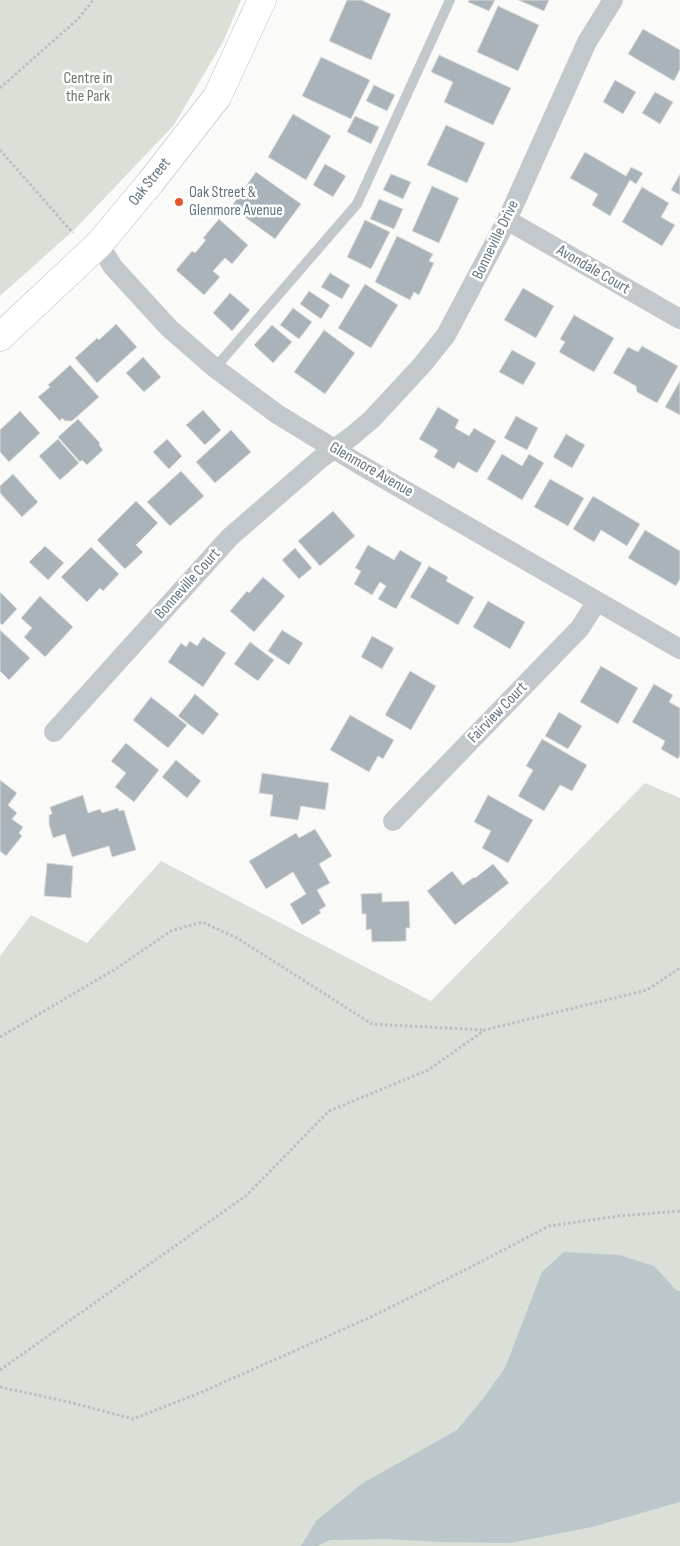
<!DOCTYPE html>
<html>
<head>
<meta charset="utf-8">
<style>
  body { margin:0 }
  canvas { display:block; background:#fafaf8 }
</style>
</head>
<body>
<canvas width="680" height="1546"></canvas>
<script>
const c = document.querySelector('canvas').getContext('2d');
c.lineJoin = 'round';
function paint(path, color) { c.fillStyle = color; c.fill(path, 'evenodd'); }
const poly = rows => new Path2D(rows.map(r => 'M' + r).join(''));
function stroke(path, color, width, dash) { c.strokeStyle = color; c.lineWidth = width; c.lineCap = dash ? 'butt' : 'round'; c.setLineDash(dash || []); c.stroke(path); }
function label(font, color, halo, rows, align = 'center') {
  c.font = font + ' "Sofia Sans Condensed",sans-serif'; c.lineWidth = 5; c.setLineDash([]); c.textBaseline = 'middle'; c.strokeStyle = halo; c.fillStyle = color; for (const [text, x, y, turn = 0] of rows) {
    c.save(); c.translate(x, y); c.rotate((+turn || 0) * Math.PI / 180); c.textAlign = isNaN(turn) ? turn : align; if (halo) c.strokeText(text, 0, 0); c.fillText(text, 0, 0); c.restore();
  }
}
paint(poly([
  [0,0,241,0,224,40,174,125,76,228,0,296],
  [645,783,680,798,680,1546,0,1546,0,956,31,915,87,943,161,861,431,1001]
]), '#dadfd7');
paint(poly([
  [564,1252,619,1255,654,1266,677,1291,680,1291,680,1502,592,1527,510,1543,441,1542,386,1539,330,1540,317,1546,301,1546,316,1521,363,1483,457,1430,482,1400,505,1368,542,1272]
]), '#bbc7cb');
const building = poly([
  [347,0,361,0,391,14,371,60,329,41,347,0],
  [469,0,495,0,489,11,468,2,469,0],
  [518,0,549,0,544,11,518,0],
  [498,6,539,25,518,71,477,52,498,6],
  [643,29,680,50,680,69,674,81,628,54,643,29],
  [439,55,511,88,493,125,444,102,453,82,431,72,439,55],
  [321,57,370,80,351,119,302,96,321,57],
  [615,80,636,92,623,114,603,102,615,80],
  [374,85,395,95,387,111,366,101,374,85],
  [655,92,673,102,660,124,642,113,655,92],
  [293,114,331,136,306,180,268,157,293,114],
  [355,116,379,127,371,144,347,132,355,116],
  [446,125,485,143,467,183,427,165,446,125],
  [585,152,626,176,631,167,643,173,636,184,630,180,610,216,592,205,598,194,570,178,585,152],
  [325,164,346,176,333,197,313,185,325,164],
  [256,172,301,204,275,239,231,207,256,172],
  [391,174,411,182,403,199,383,190,391,174],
  [680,174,680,195,671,190,680,174],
  [432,186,459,198,439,243,412,231,432,186],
  [642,187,669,203,661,217,675,225,662,246,622,222,642,187],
  [379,199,403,209,394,229,370,219,379,199],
  [219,219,248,245,232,264,225,258,213,271,220,277,204,295,176,270,192,251,195,253,206,240,203,238,219,219],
  [365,220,390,232,371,269,347,257,365,220],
  [397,236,433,254,429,261,434,263,419,295,414,292,410,300,375,282,397,236],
  [330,273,350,285,342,299,321,287,330,273],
  [365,284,398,305,371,348,338,328,365,284],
  [523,288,554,306,536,338,504,320,523,288],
  [309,291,330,305,321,319,300,304,309,291],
  [230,293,250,310,232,331,213,313,230,293],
  [293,308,312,322,299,339,280,325,293,308],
  [574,315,614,338,594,372,559,352,565,342,560,339,574,315],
  [116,324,137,347,97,383,75,358,97,338,99,340,116,324],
  [272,325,292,342,273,363,254,345,272,325],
  [324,330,355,353,325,394,294,372,324,330],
  [642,346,678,366,657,403,637,392,636,386,613,373,628,347,638,352,642,346],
  [512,350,536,363,523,385,499,372,512,350],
  [143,357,161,377,144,392,126,373,143,357],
  [70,365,99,397,72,421,65,421,62,418,60,421,38,397,50,387,48,385,70,365],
  [680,381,680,415,665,407,680,381],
  [438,407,459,420,455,428,469,436,474,428,496,441,477,473,458,462,454,469,434,457,438,450,419,439,438,407],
  [203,410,221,430,205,445,186,425,203,410],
  [20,411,40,433,9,462,0,452,0,430,20,411],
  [516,416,538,428,527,450,504,438,516,416],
  [78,419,100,443,99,445,103,450,87,465,82,460,80,462,58,437,78,419],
  [231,430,251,452,215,483,196,462,231,430],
  [566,434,585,445,572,468,553,457,566,434],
  [58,439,79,463,60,480,39,456,58,439],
  [167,439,182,456,169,469,153,452,167,439],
  [502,454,522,466,529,454,544,463,522,500,487,479,502,454],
  [181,471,204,496,170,526,147,502,181,471],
  [13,474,38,502,22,517,0,493,0,486,13,474],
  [550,479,584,498,568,526,534,507,550,479],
  [593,496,640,524,627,546,601,530,594,542,573,529,593,496],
  [136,501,158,523,136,545,143,552,125,569,97,540,136,501],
  [333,511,355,536,320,566,298,541,333,511],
  [645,530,680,551,680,579,676,586,628,558,645,530],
  [368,545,394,560,400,550,422,563,396,609,378,599,386,586,380,582,372,595,354,584,361,571,355,568,368,545],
  [45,546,64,563,48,580,29,562,45,546],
  [91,547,119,574,103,591,100,588,87,602,61,577,91,547],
  [295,548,312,568,299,579,282,560,295,548],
  [429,566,448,577,446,581,474,597,458,625,410,597,429,566],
  [263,577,285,596,254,632,230,611,247,591,249,593,263,577],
  [0,592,17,609,2,625,0,623,0,592],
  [40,596,73,627,45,657,24,637,32,628,21,618,40,596],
  [488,601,525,622,510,649,473,627,488,601],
  [0,630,30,658,9,680,0,671,0,630],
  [282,630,303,643,289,665,268,651,282,630],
  [372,636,394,648,382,669,361,657,372,636],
  [203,637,226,653,203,687,168,662,181,643,186,647,190,641,197,646,203,637],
  [250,642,274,660,258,681,234,664,250,642],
  [601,666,638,688,618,724,580,702,601,666],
  [410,671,436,686,411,730,385,715,410,671],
  [654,684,673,695,669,702,680,708,680,755,678,759,661,749,665,741,632,722,654,684],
  [195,694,219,714,203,735,178,716,195,694],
  [151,697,187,725,168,748,133,720,151,697],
  [559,712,582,726,568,749,545,736,559,712],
  [350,715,394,740,383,759,378,756,369,772,330,750,350,715],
  [542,739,587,765,572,791,560,785,544,811,518,796,533,770,526,766,542,739],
  [126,743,159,770,134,802,115,787,126,773,111,761,126,743],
  [176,760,201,781,187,798,162,777,176,760],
  [262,773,329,783,325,810,301,806,298,820,270,816,273,795,259,793,262,773],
  [0,780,17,793,8,805,17,813,12,819,23,827,19,833,22,836,6,856,0,851,0,780],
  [83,795,88,813,100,809,102,813,118,808,119,811,124,810,136,850,112,857,109,846,72,857,65,834,53,838,49,824,49,815,52,814,50,807,83,795],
  [488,795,533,820,508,863,482,848,491,831,474,822,488,795],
  [315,829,332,856,319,864,330,883,317,890,326,906,319,910,321,913,302,925,290,904,306,894,293,872,266,889,249,861,296,833,299,838,315,829],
  [47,863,73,866,71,898,44,896,47,863],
  [493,864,509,883,455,925,427,891,452,871,463,885,474,877,475,878,493,864],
  [382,893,382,902,409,901,410,928,406,928,406,941,372,942,371,929,366,930,366,914,362,914,361,894,382,893]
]);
paint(building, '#aab3b9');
stroke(building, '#dcdcda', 1);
const secondary = poly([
  [0,337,99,244,150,183,217,97,262,0]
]);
stroke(secondary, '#b3babf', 29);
stroke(poly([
  [0,88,78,19,93,0],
  [0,150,73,233],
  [0,1037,117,968,171,931,202,922,237,938,372,1024,484,1030],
  [0,1370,247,1195,329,1111,428,1070,485,1030,647,990,680,968],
  [0,1387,73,1403,133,1419,202,1392,373,1316,473,1266,549,1226,619,1216,680,1211]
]), '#bbbfc2', 3, [2.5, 2.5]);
stroke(poly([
  [215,368,357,204,450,0]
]), '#c3c8cc', 10);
stroke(poly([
  [507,220,680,319],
  [99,244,113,267,170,329,215,368,277,414,359,464,680,649],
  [54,732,230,537,320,459,352,436,372,419,422,365,446,335,507,220,587,42,613,0],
  [393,821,580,628,597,601]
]), '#c3c8cc', 20);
stroke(secondary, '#fff', 28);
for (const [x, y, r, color] of [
  [179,202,5,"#e4572e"]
]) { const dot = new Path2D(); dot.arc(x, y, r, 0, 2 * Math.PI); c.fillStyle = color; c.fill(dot); stroke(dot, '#fff', 2); }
label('16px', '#687a64', '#fff', [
  ["Centre in",88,79],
  ["the Park",88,97]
]);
label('16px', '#657683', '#fff', [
  ["Oak Street",150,182,-51],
  ["Bonneville Drive",496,240,-64],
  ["Avondale Court",593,270,30],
  ["Glenmore Avenue",371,470,30],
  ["Bonneville Court",188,584,-48],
  ["Fairview Court",498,713,-46]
]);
label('16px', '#657683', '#fff', [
  ["Oak Street &",189,193],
  ["Glenmore Avenue",189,211]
], 'left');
</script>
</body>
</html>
